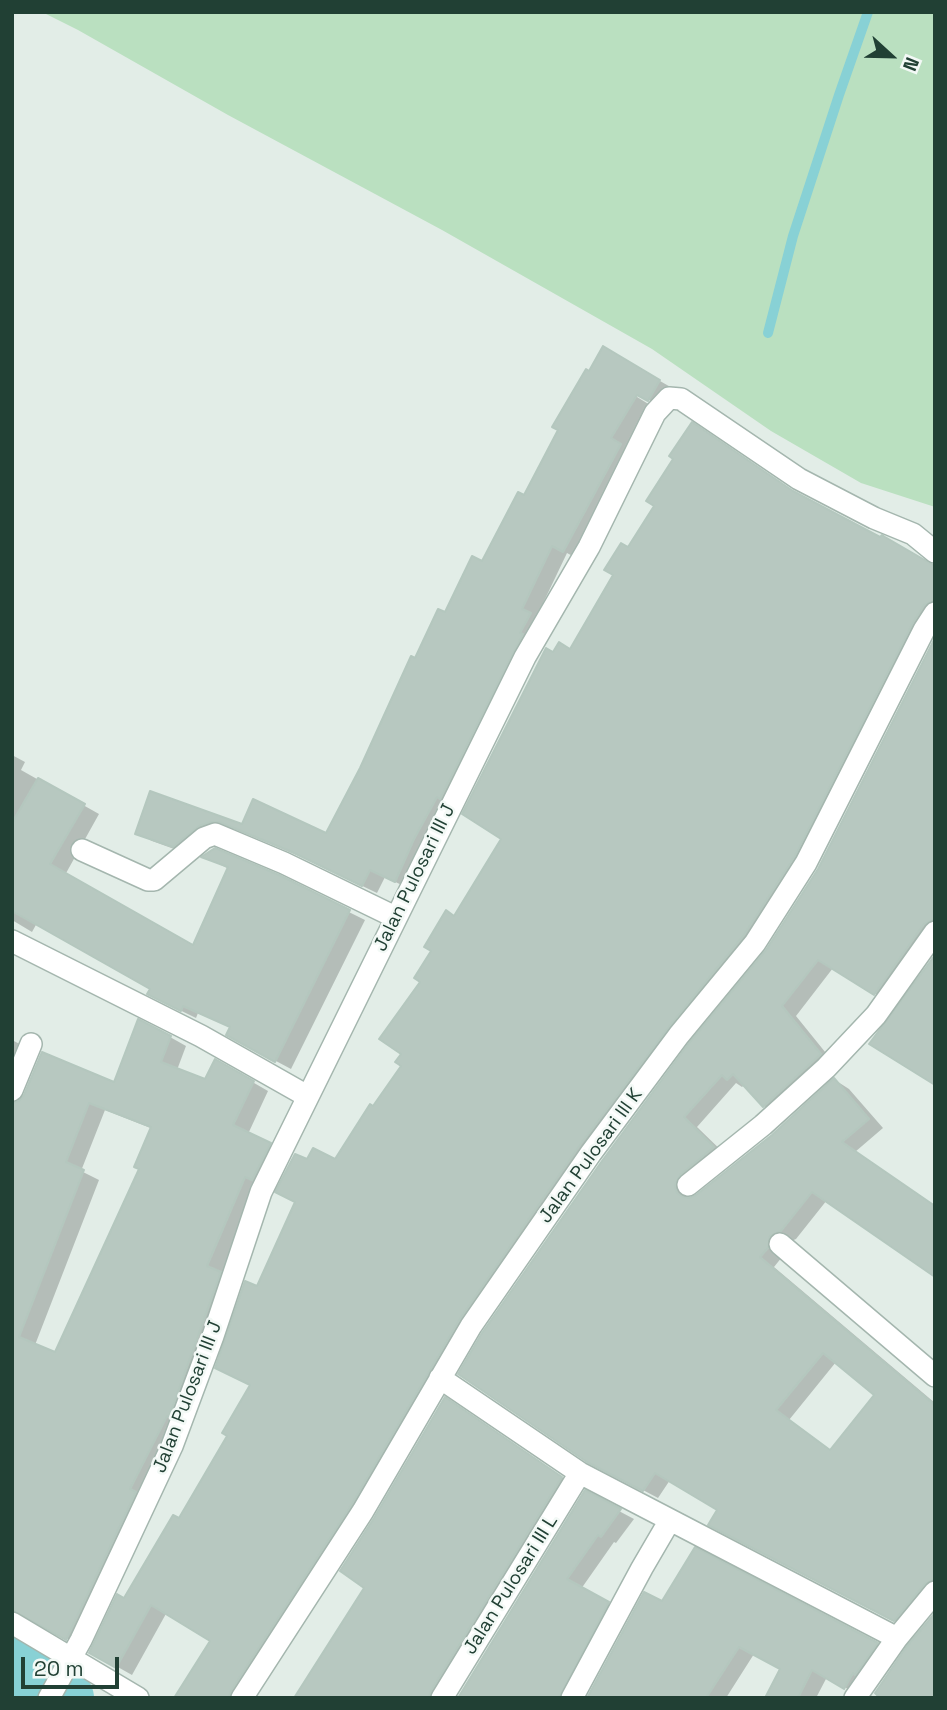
<!DOCTYPE html>
<html>
<head>
<meta charset="utf-8">
<style>
  body { margin:0 }
  #map { position:relative; width:947px; height:1710px; overflow:hidden; background:#e2ede7; font-family:"Space Grotesk",sans-serif }
  canvas { display:block }
  .frame { position:absolute; inset:0; border:14px solid #214034; pointer-events:none }
  .north { position:absolute; left:856px; top:21px; width:70px; height:70px; -webkit-text-stroke:5px #f3f9f6; paint-order:stroke; rotate:112deg; font-size:19px; font-weight:700; line-height:28px; text-align:center; color:#214034 }
  .north::after { content:''; display:block; margin:auto; width:24px; height:32px; background:#214034; clip-path:polygon(50% 0,100% 100%,50% 72%,0 100%) }
  .scale { position:absolute; left:21px; top:1657px; width:98px; height:32px; box-sizing:border-box; border:4px solid #214034; border-top:0; padding-left:9px; font-size:21px; line-height:24px; white-space:nowrap; color:#214034; -webkit-text-stroke:5px #f3f9f6; paint-order:stroke }
</style>
</head>
<body>
<div id="map">
<canvas width="947" height="1710"></canvas>
<div class="frame"></div>
<div class="north">N</div>
<div class="scale">20 m</div>
</div>
<script>
const c = document.querySelector('canvas').getContext('2d');
c.lineJoin = 'round';
function paint(path, color) { c.fillStyle = color; c.fill(path, 'evenodd'); }
const poly = rows => new Path2D(rows.map(r => 'M' + r).join(''));
function stroke(path, color, width, dash) { c.strokeStyle = color; c.lineWidth = width; c.lineCap = dash ? 'butt' : 'round'; c.setLineDash(dash || []); c.stroke(path); }
function label(font, color, halo, rows, align = 'center') {
  c.font = font + ' "Space Grotesk",sans-serif'; c.lineWidth = 5; c.setLineDash([]); c.textBaseline = 'middle'; c.strokeStyle = halo; c.fillStyle = color; for (const [text, x, y, turn = 0] of rows) {
    c.save(); c.translate(x, y); c.rotate((+turn || 0) * Math.PI / 180); c.textAlign = isNaN(turn) ? turn : align; if (halo) c.strokeText(text, 0, 0); c.fillText(text, 0, 0); c.restore();
  }
}
paint(poly([
  [42,12,935,12,935,507,861,483,771,431,652,349,442,230,228,115,78,30]
]), '#bae0c0');
paint(poly([
  [604,349,674,389,663,408,630,389,629,392,650,405,625,448,635,454,578,559,567,553,536,618,545,623,410,889,385,877,377,893,306,859,235,829,226,829,188,854,152,841,137,833,151,794,242,826,327,835,416,660,524,497],
  [629,549,922,603,935,610,809,865,475,1327,247,1698,176,1698,213,1641,167,1612,132,1675,91,1652,180,1520,230,1435,252,1386,258,1289,297,1203,308,1162,335,1162,403,1065,403,1054,423,982,455,918,504,838,554,654,570,651],
  [935,642,935,938,890,1002,833,968,796,1016,834,1063,779,1114,764,1106,745,1084,742,1087,736,1083,697,1127,727,1156,694,1183,689,1195,691,1199,773,1136,835,1080,849,1089,883,1128,855,1152,827,1200,796,1239,784,1244,782,1257,774,1267,935,1403,935,1599,909,1628,725,1533,720,1509,670,1480,658,1498,603,1469,460,1374,767,952,819,871],
  [836,1362,876,1395,832,1451,789,1420],
  [12,755,25,762,21,770,99,814,65,875,194,948,229,869,205,857,278,877,365,920,291,1069,244,1044,232,1028,198,1013,196,1018,165,1003,152,988,37,923,32,932,12,920],
  [170,1037,186,1046,177,1070,206,1081,216,1061,268,1091,248,1134,285,1153,235,1282,82,1647,35,1620,26,1619,12,1611,12,1040,33,1051,15,1095,14,1104,115,1084],
  [105,1110,153,1129,141,1169,56,1354,35,1345,99,1180,81,1171],
  [460,1408,576,1487,446,1698,296,1698,366,1587],
  [585,1493,634,1519,616,1543,614,1542,581,1589,622,1612,576,1698,460,1698],
  [663,1604,877,1644,891,1652,860,1696,827,1677,816,1698,767,1698,782,1669,754,1654,726,1698,589,1698]
]), '#0003');
stroke(poly([
  [768,333,793,236,839,95,868,12]
]), '#88d1d5', 10);
stroke(poly([
  [12,1665,64,1698]
]), '#88d1d5', 60);
const building = poly([
  [603,346,660,380,648,401,637,395,611,438,621,444,563,552,552,546,522,609,531,613,520,633,523,634,440,799,437,797,414,839,395,882,370,870,362,886,290,851,219,822,211,822,199,826,173,847,135,834,150,791,242,824,253,799,326,833,360,768,411,656,415,658,438,609,445,612,472,556,482,561,518,492,524,495,558,430,552,427,586,369,589,371,603,346],
  [692,422,793,491,880,537,882,535,885,537,935,566,935,600,924,605,913,623,795,856,744,935,669,1027,580,1145,460,1319,352,1504,231,1691,229,1698,174,1698,210,1641,151,1605,116,1668,89,1653,117,1594,124,1598,173,1515,179,1518,227,1436,222,1433,250,1385,215,1368,245,1281,257,1286,295,1202,275,1192,295,1154,307,1159,313,1148,335,1159,370,1104,373,1106,401,1066,395,1062,401,1054,379,1039,420,982,414,978,431,951,424,947,446,910,454,916,501,839,462,814,546,648,553,652,559,642,570,649,613,575,604,570,621,543,628,547,654,506,646,501,673,459,669,456,692,422],
  [935,638,935,919,924,924,874,995,818,960,782,1006,821,1054,763,1107,733,1074,727,1080,722,1075,684,1117,714,1147,680,1175,675,1186,677,1193,683,1197,689,1198,696,1195,772,1135,834,1078,869,1119,842,1142,935,1206,935,1277,812,1192,781,1231,770,1236,768,1248,760,1257,935,1405,935,1579,925,1584,894,1621,708,1525,717,1510,655,1473,643,1491,587,1462,458,1374,482,1333,602,1161,689,1043,766,950,818,869,935,638],
  [823,1353,874,1395,830,1450,776,1410,823,1353],
  [38,778,85,804,50,864,193,945,228,867,201,857,215,848,279,875,350,910,275,1062,226,1035,230,1027,183,1006,181,1011,147,994,150,989,12,911,12,823,38,778],
  [935,955,935,1085,869,1044,935,955],
  [138,1019,171,1036,161,1062,205,1079,215,1059,254,1081,233,1125,271,1143,252,1180,245,1177,207,1266,221,1272,169,1417,167,1416,130,1489,136,1492,66,1640,12,1610,12,1103,19,1101,24,1095,42,1052,114,1082,138,1019],
  [89,1103,151,1127,134,1167,139,1169,55,1352,19,1337,84,1170,66,1162,89,1103],
  [445,1397,562,1477,431,1691,429,1698,294,1698,364,1588,340,1571,374,1518,445,1397],
  [585,1490,621,1509,601,1537,598,1535,567,1579,609,1602,559,1698,458,1698,585,1490],
  [695,1547,878,1643,855,1675,853,1673,844,1689,812,1670,798,1698,765,1698,780,1669,739,1647,706,1698,587,1698,644,1592,662,1601,695,1547],
  [935,1613,935,1698,880,1698,875,1693,907,1646,935,1613]
]);
paint(building, '#b7c8c0');
stroke(building, '#b4c7be', 2);
const minor = poly([
  [82,850,148,880,154,880,204,838,215,834,284,863,395,917],
  [12,941,201,1036,307,1096],
  [12,1090,31,1044],
  [688,1185,763,1125,826,1068,876,1015,935,932],
  [780,1244,935,1376],
  [440,1378,580,1473,897,1638],
  [12,1623,138,1698],
  [49,1698,81,1640,172,1446,213,1336,261,1192,525,657,589,547,655,413,669,398,681,399,799,479,874,518,913,534,935,552],
  [242,1698,363,1511,471,1326,591,1153,679,1035,755,943,806,863,924,630,935,613],
  [442,1698,580,1473],
  [572,1698,642,1568,670,1520],
  [855,1698,897,1638,935,1592]
]);
stroke(minor, '#a4b6ae', 24);
stroke(minor, '#fff', 21);
label('19px', '#214034', '#f3f9f6', [
  ["Jalan Pulosari III J",415,878,-64],
  ["Jalan Pulosari III K",591,1156,-54],
  ["Jalan Pulosari III J",188,1397,-69],
  ["Jalan Pulosari III L",511,1585,-58]
]);
</script>
</body>
</html>
